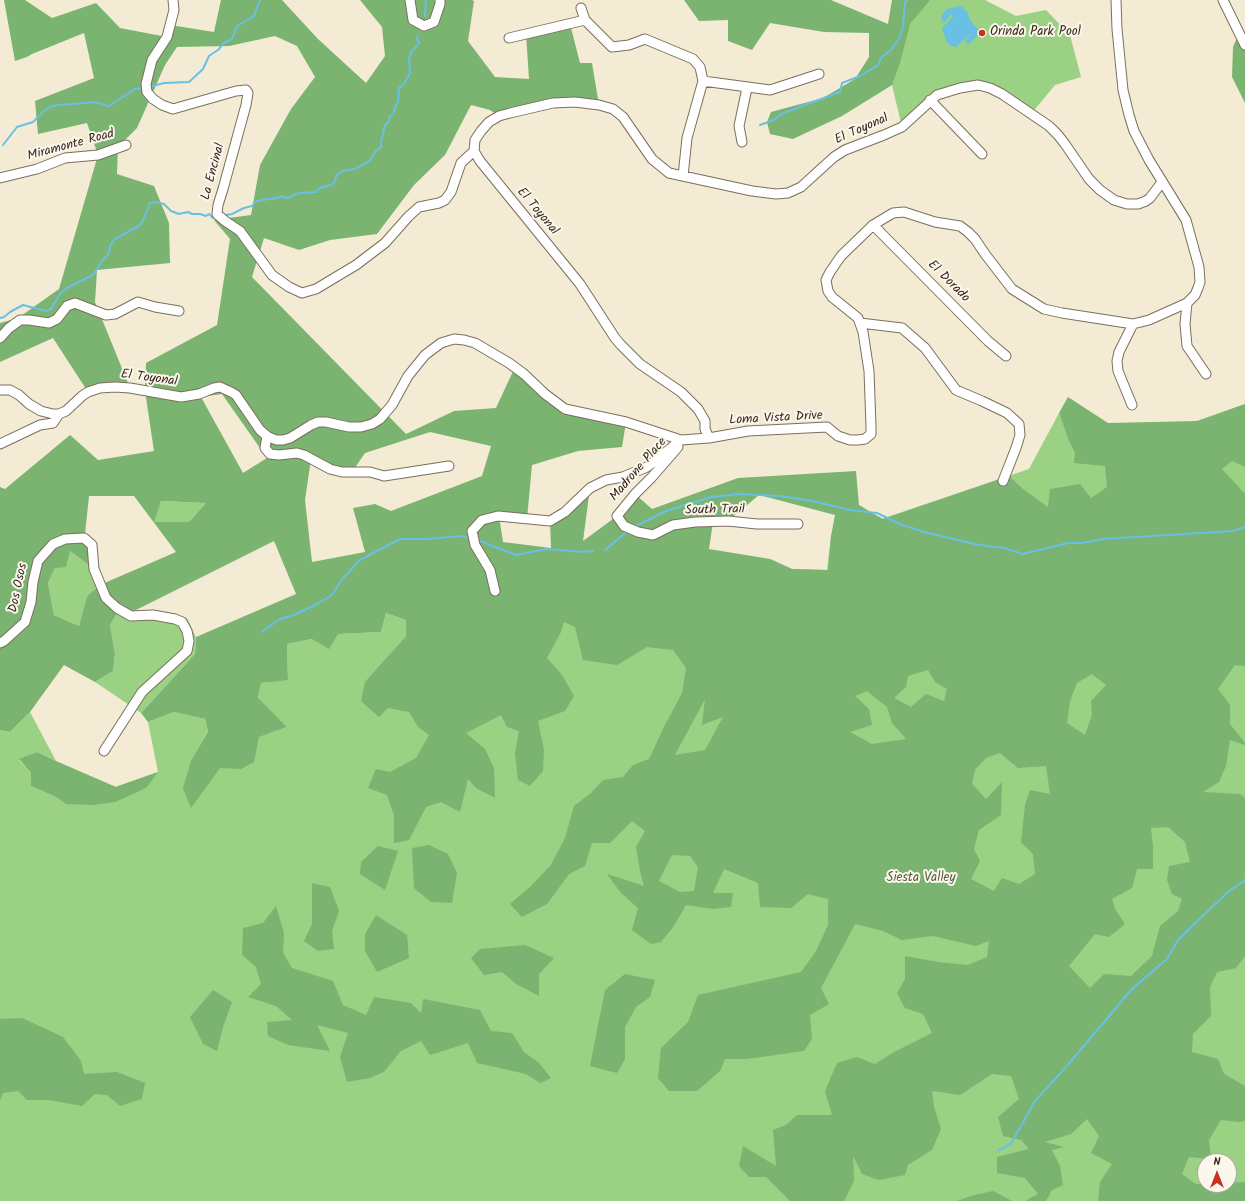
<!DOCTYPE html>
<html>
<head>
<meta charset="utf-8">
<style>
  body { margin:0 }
  #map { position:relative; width:1245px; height:1201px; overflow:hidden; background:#f4ebd4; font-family:Kalam,sans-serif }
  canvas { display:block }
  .north { position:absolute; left:1197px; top:1153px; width:40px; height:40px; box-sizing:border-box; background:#fbf7ec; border:1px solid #aea59a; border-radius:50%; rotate:0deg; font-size:11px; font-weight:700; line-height:16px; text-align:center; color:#3b2a1e }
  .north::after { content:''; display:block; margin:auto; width:14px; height:18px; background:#c8321e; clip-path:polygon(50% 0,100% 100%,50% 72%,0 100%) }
</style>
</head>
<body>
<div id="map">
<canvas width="1245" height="1201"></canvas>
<div class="north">N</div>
</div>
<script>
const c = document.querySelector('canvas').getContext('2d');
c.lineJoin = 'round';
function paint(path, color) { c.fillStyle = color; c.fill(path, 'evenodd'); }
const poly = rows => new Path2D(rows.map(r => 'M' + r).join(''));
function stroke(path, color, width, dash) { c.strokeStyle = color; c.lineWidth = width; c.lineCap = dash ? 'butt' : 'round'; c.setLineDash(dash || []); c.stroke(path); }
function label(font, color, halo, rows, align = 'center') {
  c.font = font + ' Kalam,sans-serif'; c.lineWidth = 4; c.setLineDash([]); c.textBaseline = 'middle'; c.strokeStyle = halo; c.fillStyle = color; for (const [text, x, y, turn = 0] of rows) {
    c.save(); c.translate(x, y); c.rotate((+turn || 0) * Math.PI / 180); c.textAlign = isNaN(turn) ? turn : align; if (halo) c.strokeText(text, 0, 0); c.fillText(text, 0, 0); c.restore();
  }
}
paint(poly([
  [895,0,985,0,1016,16,1046,10,1070,35,1081,77,1055,85,1031,114,990,88,937,95,902,127,892,85],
  [1245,404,1245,1201,0,1201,0,730,10,732,30,712,56,761,37,752,19,760,31,773,31,786,56,797,66,804,158,772,148,722,174,712,205,719,208,730,192,760,287,727,258,699,261,683,288,679,287,644,338,634,381,632,386,613,406,620,406,636,386,659,563,621,770,559,792,569,827,570,831,536,1029,469,1059,413,1067,436,1102,454],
  [1205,1161,1229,1161,1229,1185,1205,1185],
  [161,501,206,503,189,522,153,522],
  [70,551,94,569,100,585,87,596,79,626,54,615,48,583,55,568],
  [121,607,134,611,176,614,187,618,196,637,195,654,141,713,95,682,113,671,115,653,110,625]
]), '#9ad183');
paint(poly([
  [4,0,25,0,52,18,96,3,120,28,167,37,170,25,214,32,221,0,282,0,318,39,366,83,385,56,382,27,360,0,472,0,474,1,468,41,495,77,529,79,526,34,570,24,580,63,592,63,599,105,575,102,499,116,490,110,471,105,445,155,414,185,377,234,330,240,299,250,264,238,252,277,406,434,454,411,496,408,515,367,560,406,626,422,622,447,578,451,532,465,527,519,499,516,503,542,551,548,550,521,590,488,583,541,617,516,635,494,652,509,738,478,856,471,859,505,883,519,1009,476,1023,489,1048,507,1050,489,1080,484,1091,498,1107,487,1105,466,1074,463,1075,453,1067,436,1059,413,1068,397,1108,423,1198,421,1245,404,1245,467,1232,461,1222,469,1245,494,1245,666,1235,665,1218,689,1230,705,1230,724,1245,743,1245,745,1230,740,1226,766,1219,782,1203,792,1240,794,1245,798,1245,956,1236,968,1217,972,1210,987,1211,1016,1193,1034,1192,1052,1218,1059,1224,1074,1245,1086,1245,1121,1238,1122,1221,1120,1209,1140,1211,1159,1189,1157,1182,1174,1196,1184,1229,1185,1229,1183,1245,1182,1245,1201,1098,1201,1100,1182,1112,1164,1091,1153,1099,1136,1087,1119,1071,1134,1045,1142,1064,1147,1052,1150,1060,1166,1063,1185,1052,1190,1046,1201,1025,1201,1038,1194,1025,1178,997,1173,997,1157,1029,1149,1021,1140,1003,1136,998,1117,1019,1099,1011,1076,992,1074,960,1095,932,1091,934,1107,941,1129,932,1150,908,1165,905,1175,879,1180,862,1174,853,1156,854,1181,844,1201,790,1201,766,1177,749,1177,739,1166,743,1146,776,1166,773,1130,786,1125,797,1115,832,1115,825,1091,837,1063,857,1057,875,1064,894,1052,932,1033,923,1014,905,1008,897,993,905,979,905,956,938,962,968,965,987,957,989,941,976,946,933,936,902,940,883,931,855,924,821,988,829,1004,810,1015,812,1039,804,1051,747,1059,725,1059,720,1071,697,1091,669,1091,658,1078,661,1048,688,1022,698,995,801,972,816,951,828,925,828,899,808,894,791,908,760,907,758,883,724,869,713,893,733,893,731,907,713,909,686,905,674,926,661,942,651,944,632,930,638,908,621,893,607,874,644,886,640,871,636,847,645,831,632,821,610,843,592,843,585,866,569,874,547,904,522,917,510,904,530,887,551,865,565,838,574,806,591,793,603,780,623,777,633,765,649,759,664,727,682,693,686,668,673,650,647,647,617,665,583,660,575,627,564,622,561,632,547,658,562,675,574,696,565,711,538,721,544,750,543,771,530,786,518,780,515,753,519,731,507,727,501,715,466,733,485,749,494,768,495,798,476,788,468,779,460,812,441,802,426,807,409,840,394,843,394,815,387,795,368,788,376,769,390,772,416,758,429,735,418,727,409,712,388,708,379,717,361,701,365,682,406,636,406,620,386,613,381,632,338,634,329,649,312,639,287,644,288,680,261,683,258,698,287,727,259,737,254,762,241,769,220,768,191,808,183,788,191,761,208,731,205,719,174,712,148,722,141,713,195,654,196,637,296,594,274,541,134,611,121,607,110,625,115,653,113,671,95,682,64,665,30,712,10,732,0,730,0,487,5,489,70,435,98,460,154,451,145,391,146,363,217,325,230,239,214,220,251,215,260,165,291,109,315,77,297,46,275,36,229,46,177,47,165,65,137,128,118,147,117,174,154,186,169,223,170,263,97,270,95,302,130,388,88,392,53,338,0,362,0,323,18,318,59,289,98,155,87,123,38,134,35,101,94,78,84,33,32,54,27,57,15,61],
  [222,394,267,458,243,473,201,397],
  [430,432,491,446,482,476,391,511,375,504,353,508,365,552,312,562,305,500,311,459,331,471,354,469,365,453],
  [759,495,835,515,831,536,828,570,792,569,770,559,709,549,713,522,728,521],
  [89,496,134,496,176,552,100,585,87,596,79,626,54,615,48,583,55,568,66,567,70,551,94,569,85,534],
  [161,501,205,503,206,503,189,522,154,522],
  [928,670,935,682,947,689,944,701,926,694,911,707,894,698,906,687,908,676],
  [1092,674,1106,685,1091,701,1092,715,1085,735,1067,723,1070,701,1077,683],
  [867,691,887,707,892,723,906,739,872,744,850,732,872,725,869,709,855,696],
  [705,699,702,725,723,717,705,750,675,755],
  [1000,753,1018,768,1046,766,1050,794,1030,790,1025,805,1021,842,1033,854,1035,874,1019,884,1002,878,994,891,971,879,980,861,974,849,979,830,1001,815,1002,782,986,799,972,784,975,770,986,758],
  [1168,827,1185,842,1190,862,1169,866,1167,880,1172,894,1182,899,1178,911,1160,926,1152,956,1131,976,1104,974,1090,988,1069,966,1095,934,1109,937,1125,924,1115,909,1112,899,1132,888,1137,869,1153,869,1153,846,1151,828],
  [672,855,690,856,698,867,694,891,680,892,659,881],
  [684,0,831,0,888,24,892,0,930,0,910,24,900,63,892,85,842,116,793,139,770,134,767,122,771,112,823,98,855,79,869,57,869,33,824,32,770,23,752,50,728,41,728,20,699,21],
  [1242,39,1245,45,1245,103,1232,77,1233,47,1236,40],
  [37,752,56,761,116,787,158,772,146,788,115,802,93,805,66,804,56,797,31,786,31,773,19,759],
  [429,845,448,854,457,873,452,903,431,902,414,888,412,848],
  [378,846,398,851,385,890,360,874,361,862],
  [312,883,330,887,339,911,332,931,334,949,318,951,304,941,312,924],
  [276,906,284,933,283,953,292,968,333,981,343,1005,366,1015,374,997,411,1003,421,1013,423,999,480,1010,491,1031,512,1033,524,1052,539,1063,551,1078,540,1083,526,1074,477,1063,468,1043,430,1055,421,1041,401,1051,384,1072,370,1078,347,1082,340,1057,348,1033,317,1025,330,1051,288,1045,268,1036,267,1022,292,1020,276,1006,248,997,261,984,256,967,242,955,243,928,263,923],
  [376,915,407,935,409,958,377,972,365,951,365,934],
  [525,945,554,958,539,974,539,996,516,984,502,972,484,975,471,958,480,949],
  [625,974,655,980,650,997,636,1007,625,1027,625,1059,617,1073,590,1066,605,990],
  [213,990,232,1002,223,1027,217,1051,203,1044,190,1017],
  [22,1018,63,1037,81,1061,84,1074,117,1072,145,1083,142,1099,120,1106,107,1095,95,1094,82,1106,49,1100,27,1100,18,1091,3,1093,0,1101,0,1019],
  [993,1191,1012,1201,957,1201,974,1195]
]), '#7bb371');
paint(poly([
  [959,6,962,7,967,11,969,18,973,24,978,29,978,35,969,44,967,44,965,40,971,35,970,34,956,47,949,45,946,40,942,28,953,17,951,14,945,22,943,22,941,16,947,9]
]), '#68c1e5');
stroke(poly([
  [425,16,426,0],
  [149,87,164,83,189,82,203,69,209,56,218,50,224,43,232,39,237,26,254,16,260,0],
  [760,125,774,120,781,114,840,92,842,83,860,76,878,65,881,58,891,50,899,39,903,27,905,2,907,0],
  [3,145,17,127,33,122,43,112,51,106,93,102,109,106,135,89,143,88],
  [226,215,232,214,244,208,252,206,256,201,277,198,281,196,287,198,299,193,316,192,320,188,331,185,335,182,336,176,342,171,355,169,370,161,375,152,381,147,381,141,383,135,384,128,386,124,389,122,390,116,394,113,395,106,398,103,399,88,404,84,410,73,409,58,411,52,416,47,419,43,417,39,418,36],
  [0,318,4,317,10,312,23,305,46,311,51,309,60,294,67,288,93,275,102,261,109,254,110,246,115,239,137,227,142,223,150,203,155,202,164,204,171,211,179,214,188,212,192,214,200,214,206,216,209,214,213,218],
  [634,527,666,511,711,497,739,494,780,496,812,501,850,510,877,513,900,524,924,532,979,545,1004,548,1023,554,1068,543,1082,543,1103,539,1233,531,1245,527],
  [480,541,516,555,546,549,583,552,593,551],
  [605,550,629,530],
  [262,632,278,620,294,615,315,605,331,596,344,577,360,560,400,539,427,539,461,536,468,538],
  [999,1150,1011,1144,1035,1101,1066,1067,1132,989,1167,959,1178,940,1191,927,1229,891,1245,880]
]), '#68c1e5', 2);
const minor = poly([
  [173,0,174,10,167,37,152,60,146,84,147,92,153,99,162,105,173,109,236,91,246,90,248,93,246,105,223,189,218,205,217,214,225,221,240,231,272,275,289,287,302,293,316,289,356,265,385,243,408,217,419,207,439,203,445,200,451,192,461,163,474,151],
  [410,0,413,20,424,26,434,22,440,4,440,0],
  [1223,0,1245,45],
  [581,8,585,20,612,47,629,45,645,39,693,59,700,67,703,81,687,138,683,176],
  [509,38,585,20],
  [703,81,770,90,819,74],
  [930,100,982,154],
  [742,142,739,126,747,88],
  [0,178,37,169,65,158,98,155,126,145],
  [873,225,988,341,1006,356],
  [1187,303,1185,324,1187,346,1206,374],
  [860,323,902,328,925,348,956,390,982,401,1007,413,1019,424,1020,435,1016,448,1003,481],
  [0,338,9,328,20,320,29,320,49,323,57,319,67,306,75,303,106,315,115,314,138,302,155,307,179,311],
  [0,390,10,390,19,395,29,404,41,411,53,414,59,414,66,411,82,396,88,392,100,388,115,387,130,388,181,397,199,394,214,388,220,387,231,392,236,395,260,430,267,436,276,440,283,440,290,438,311,425,318,422,326,422,349,427,361,427,372,424,380,419,392,405,408,376,425,355,441,343,454,339,464,340,475,343,509,363,524,374,545,394,565,409,626,422,681,440,709,438,748,431,827,427,838,436,850,440,858,440,865,439,871,434,871,426,869,371,863,332,858,318,832,297,828,291,826,280,830,272,841,256,873,225,893,213,904,212,935,222,960,226,968,232,975,239,985,254,1012,289,1044,309,1062,313,1133,324,1149,320,1187,303,1195,295,1198,288,1200,282,1199,267,1186,220,1149,160,1134,131,1129,115,1123,90,1117,29,1116,0],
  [1132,405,1118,371,1117,361,1119,352,1133,324],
  [267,436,265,448,270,454,279,455,297,453,304,455,330,469,342,472,370,472,384,476,449,466],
  [709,438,705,429,705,421,698,409,681,392,640,364,621,345,615,338,580,284,480,161,474,151,475,140,481,131,489,122,499,116,510,113,553,103,575,102,599,105,613,109,623,117,652,159,669,173,752,191,776,194,788,193,801,187,834,157,845,150,884,135,902,127,937,95,960,88,978,85,990,88,1002,94,1049,126,1058,135,1065,144,1089,179,1100,190,1114,200,1127,204,1138,204,1146,201,1150,198,1162,182],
  [0,444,40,425,53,423,59,414],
  [678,447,652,477,635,494,617,516,624,526,638,532,653,535,673,525,695,522,728,521,757,524,798,524],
  [495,591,490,570,475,545,472,531,482,520,498,516,550,521,565,512,590,488,606,480,623,477,647,467,681,440],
  [0,643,4,641,25,622,31,602,33,582,38,561,53,544,65,539,84,538,92,545,94,569,106,598,117,608,131,616,153,615,175,619,182,622,187,631,189,641,187,651,142,692,104,751]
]);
stroke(minor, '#7c6e5e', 11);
stroke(minor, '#fff', 9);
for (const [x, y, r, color] of [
  [982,33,4,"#c8321e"]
]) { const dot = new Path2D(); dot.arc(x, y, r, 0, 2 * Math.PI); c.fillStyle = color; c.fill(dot); stroke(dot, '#fbf7ec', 1.5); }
label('13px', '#3b2a1e', '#fbf7ec', [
  ["Orinda Park Pool",990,33]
], 'left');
label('13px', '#3b2a1e', '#fbf7ec', [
  ["El Toyonal",862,130,-24],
  ["Miramonte Road",71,146,-15],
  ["La Encinal",214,172,-75],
  ["El Toyonal",537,212,50],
  ["El Dorado",948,282,45],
  ["El Toyonal",149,379,8],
  ["Loma Vista Drive",776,419,-3],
  ["Madrone Place",639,470,-49],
  ["South Trail",715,511,-1],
  ["Dos Osos",19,588,-78]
]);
label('13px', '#585c3c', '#fbf7ec', [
  ["Siesta Valley",921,879]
]);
</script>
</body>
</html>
